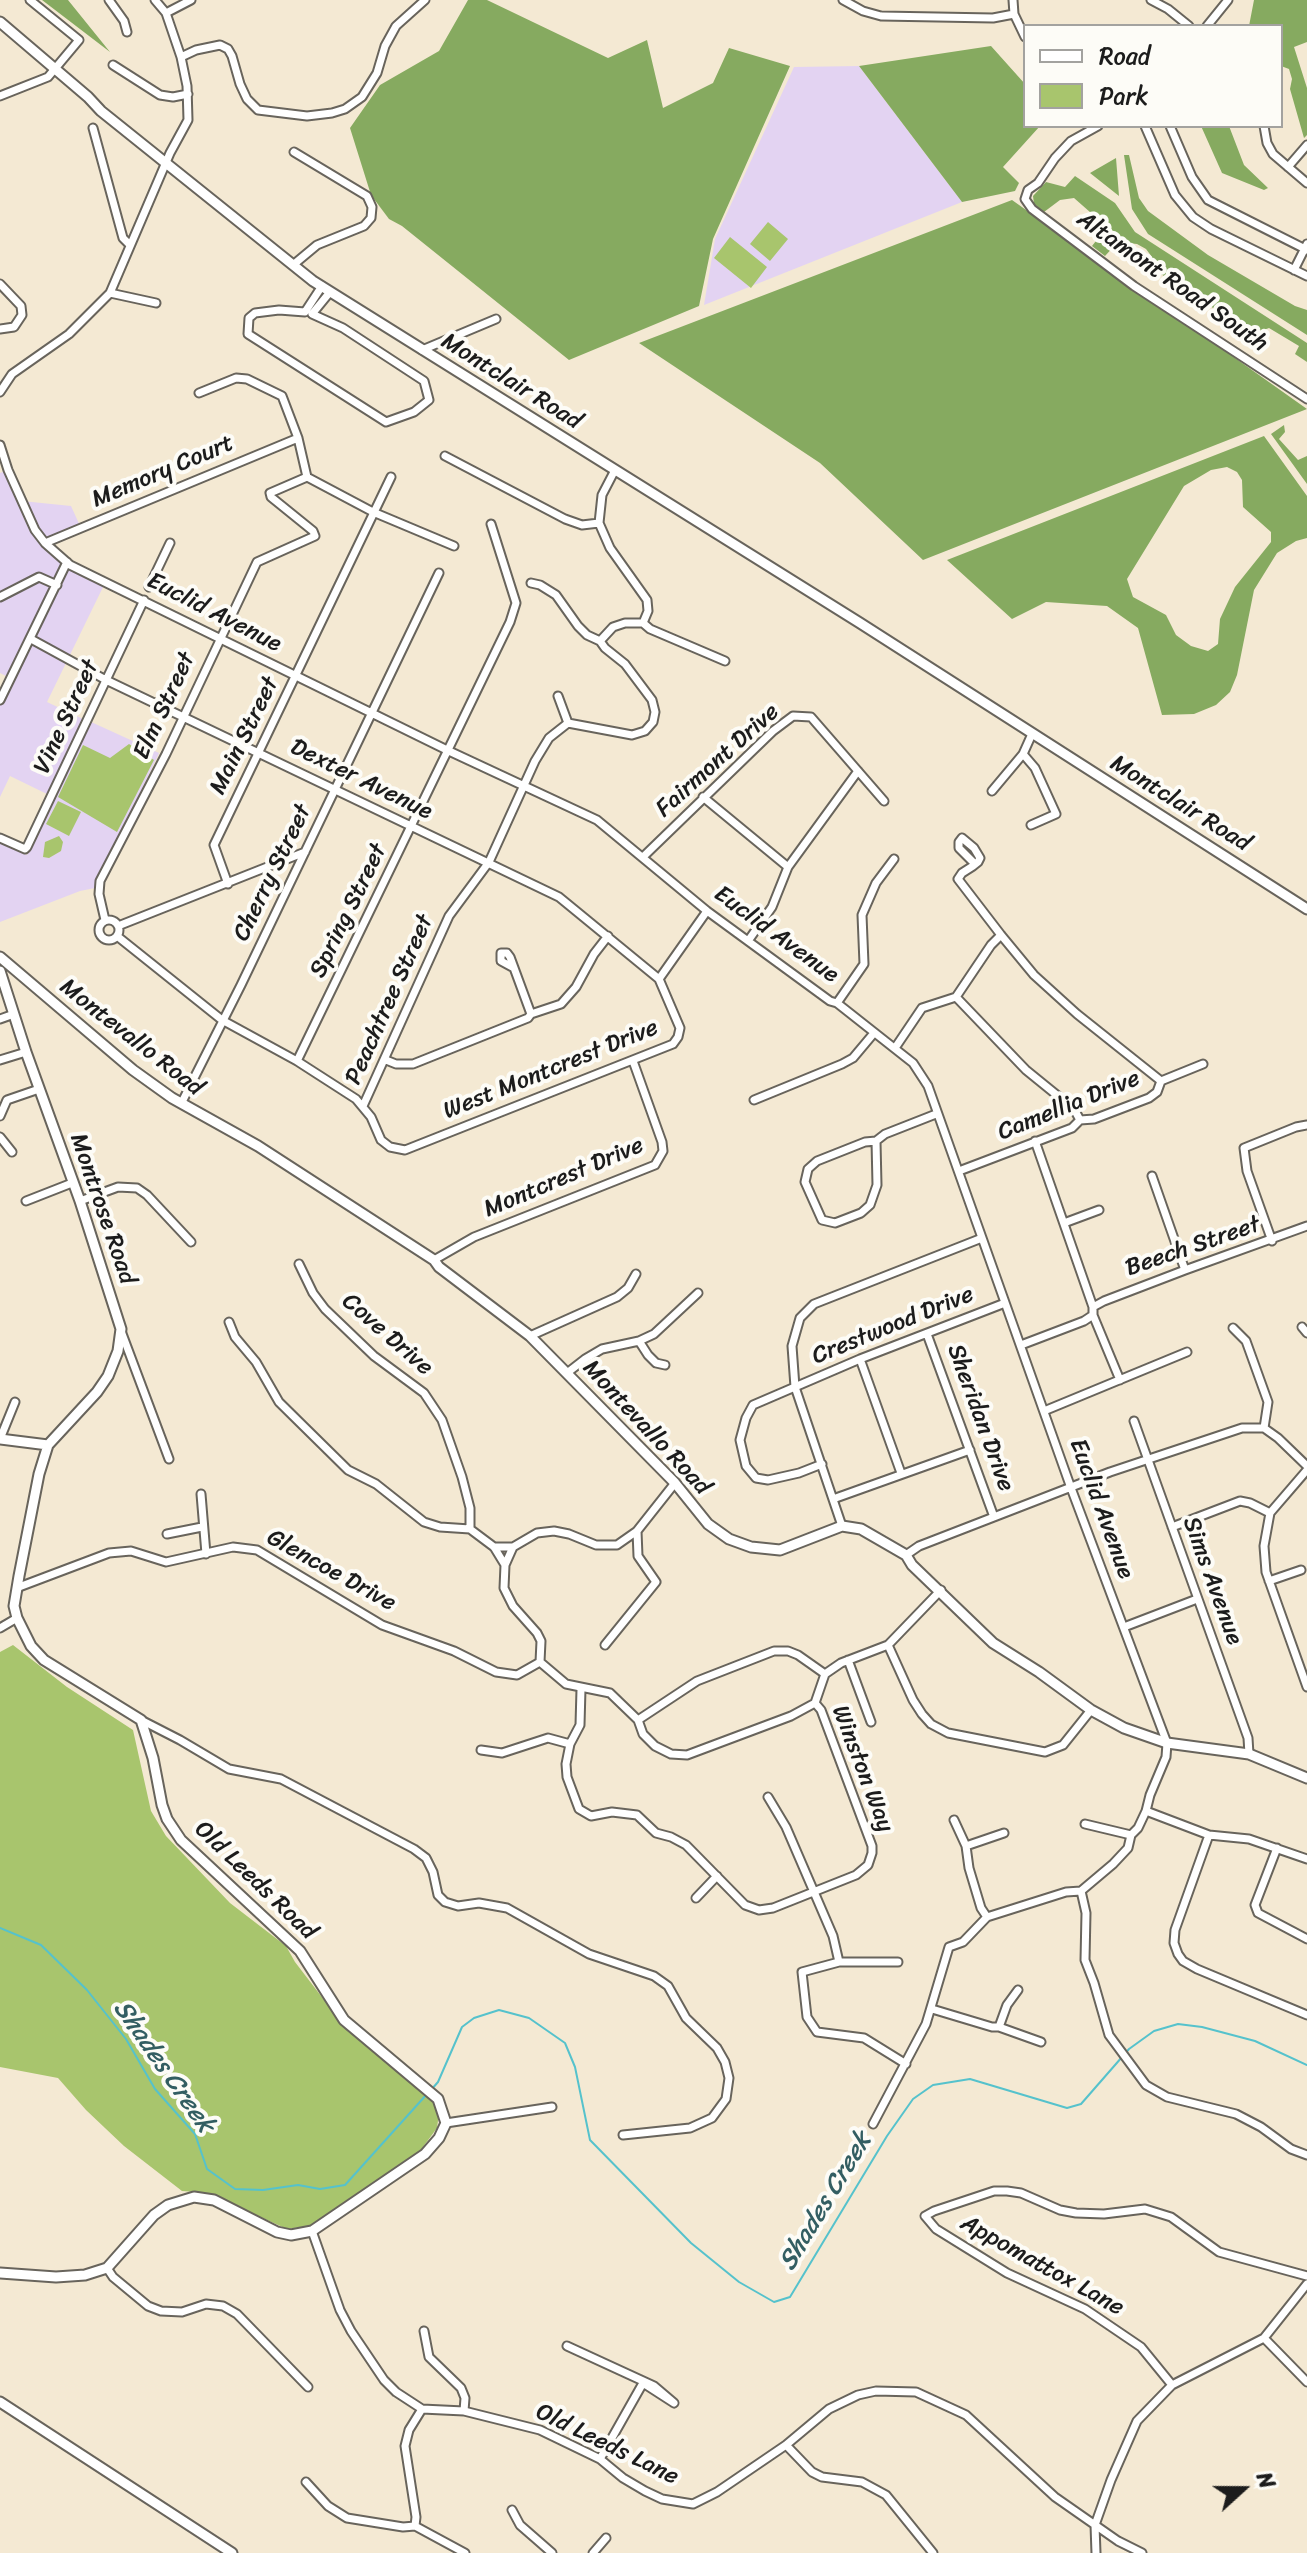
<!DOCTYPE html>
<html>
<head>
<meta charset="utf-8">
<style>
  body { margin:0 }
  #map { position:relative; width:1307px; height:2553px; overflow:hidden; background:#f4e9d3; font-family:Sriracha,sans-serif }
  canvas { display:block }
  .legend { position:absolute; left:1023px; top:24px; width:260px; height:104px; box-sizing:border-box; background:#fdfcf7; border:2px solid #a3a29f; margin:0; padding:10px 14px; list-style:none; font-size:24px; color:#1c1c1c }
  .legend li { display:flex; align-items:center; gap:16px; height:40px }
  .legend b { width:40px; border:2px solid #a3a29f }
  .north { position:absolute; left:1203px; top:2449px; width:80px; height:80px; -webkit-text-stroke:6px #fdfcf7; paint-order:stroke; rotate:69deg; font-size:22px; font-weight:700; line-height:32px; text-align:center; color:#1c1c1c }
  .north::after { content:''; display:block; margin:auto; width:28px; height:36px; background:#1c1c1c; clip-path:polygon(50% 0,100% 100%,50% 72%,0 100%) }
</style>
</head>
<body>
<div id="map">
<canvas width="1307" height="2553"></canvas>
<ul class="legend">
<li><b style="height:10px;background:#fff"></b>Road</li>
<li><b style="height:22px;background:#a8c56d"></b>Park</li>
</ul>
<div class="north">N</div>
</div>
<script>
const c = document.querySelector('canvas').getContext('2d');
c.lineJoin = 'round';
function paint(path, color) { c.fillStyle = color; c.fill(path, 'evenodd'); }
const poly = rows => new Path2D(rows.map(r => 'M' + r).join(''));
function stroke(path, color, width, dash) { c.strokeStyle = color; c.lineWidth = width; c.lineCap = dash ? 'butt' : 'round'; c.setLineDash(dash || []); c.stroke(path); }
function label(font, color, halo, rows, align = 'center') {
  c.font = font + ' Sriracha,sans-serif'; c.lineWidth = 8; c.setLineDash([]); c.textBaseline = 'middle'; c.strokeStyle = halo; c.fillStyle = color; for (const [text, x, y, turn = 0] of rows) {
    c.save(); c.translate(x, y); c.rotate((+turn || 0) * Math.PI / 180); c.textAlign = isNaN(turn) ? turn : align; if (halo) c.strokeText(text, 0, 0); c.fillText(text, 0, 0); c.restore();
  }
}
paint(poly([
  [859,66,962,202,704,305,715,239,794,67],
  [8,470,22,501,71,506,81,528,46,543,75,568,105,583,47,702,85,720,49,795,10,776,0,797,0,701,10,678,0,673,0,473],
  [89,721,159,753,95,888,80,891,0,922,0,842,27,855]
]), '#e3d3f2');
paint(poly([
  [768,222,788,239,770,261,750,244],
  [730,237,767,267,751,288,714,258],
  [129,744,154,760,117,832,58,797,83,745,110,758],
  [58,801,81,812,69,836,46,824],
  [59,836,63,842,61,851,49,858,43,857,45,842],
  [13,1645,67,1687,133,1730,151,1811,166,1836,230,1903,286,1946,295,1962,331,2009,380,2057,433,2101,439,2113,437,2128,420,2151,316,2225,287,2229,207,2193,182,2191,124,2146,86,2110,58,2078,0,2067,0,1652]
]), '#a8c56d');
paint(poly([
  [42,0,68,0,110,52],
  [468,0,487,0,608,58,647,40,663,108,713,83,729,48,790,66,713,239,699,306,569,360,402,226,389,219,371,195,350,128,380,85,439,51],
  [1254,0,1307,0,1307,42,1294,47,1307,88,1307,135,1304,138,1290,89,1292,79,1289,69,1281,66,1281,26,1249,26],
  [991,46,1025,84,1025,126,1040,126,1003,167,1019,183,1015,191,962,202,859,66],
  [1201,126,1229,126,1244,165,1268,188,1264,190,1222,173],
  [1124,155,1129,155,1139,198,1148,211,1208,255,1295,306,1307,310,1307,335,1148,234,1132,209],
  [1116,158,1119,196,1090,173],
  [1075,176,1115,203,1135,232,1307,343,1307,362,1295,354,1299,346,1269,328,1253,334,1147,265,1152,257,1146,249,1137,244,1118,242,1105,256,1092,246,1107,227,1074,198,1060,200,1044,212,1034,204,1033,196,1046,182,1065,187],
  [1012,200,1307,409,923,560,820,463,639,343],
  [1284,425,1285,432,1279,439,1298,460,1307,456,1307,484,1271,434],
  [1264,436,1307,496,1307,538,1296,541,1277,553,1254,590,1237,675,1230,692,1216,705,1194,714,1162,715,1138,628,1107,606,1046,602,1012,619,947,560],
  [1227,467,1237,472,1242,480,1243,507,1271,532,1271,542,1235,587,1220,619,1218,644,1208,651,1191,646,1176,635,1166,615,1133,597,1127,579,1184,486,1211,470]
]), '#86aa60');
stroke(poly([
  [0,1928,41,1945,87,1990,126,2039,155,2089,195,2134,207,2169,235,2189,263,2190,298,2185,320,2189,345,2185,427,2094],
  [431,2090,438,2082,462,2027,474,2018,499,2010,529,2018,565,2043,575,2067,590,2140,691,2243,739,2282,774,2302,790,2297,887,2136,913,2099,933,2085,970,2079,1067,2108,1081,2104,1129,2049,1154,2031,1178,2024,1202,2027,1255,2041,1307,2065]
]), '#55c2cc', 2);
const minor = poly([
  [109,0,124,21,127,32],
  [843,0,863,11,881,16,993,18,1014,14],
  [1013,0,1014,14,1025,37],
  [1151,0,1168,9,1189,26],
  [166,13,191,0],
  [1207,26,1228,0],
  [181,57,196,50,220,45,228,49,232,56,240,84,247,99,258,110,307,116,332,113,345,109,362,97,377,73,385,46,396,26,425,0],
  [113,65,160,95,173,97,188,94],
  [0,96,48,77,79,40,30,0],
  [1098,126,1071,141,1055,158,1038,183,1028,190,1025,199,1032,209,1134,286,1307,399],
  [1145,126,1175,195,1193,217,1211,229,1307,276],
  [1170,126,1192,177,1208,200,1307,250],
  [1264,126,1267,143,1273,154,1307,183],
  [93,128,123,238,129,244],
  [1288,167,1307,145],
  [293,265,317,245,364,226,371,218,372,207,367,196,294,152],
  [1294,270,1307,244],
  [0,284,21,306,22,315,14,327,0,329],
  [322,286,305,312,279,310,255,313,249,318,248,334,386,422,414,412,429,400,424,381,343,328,312,314,330,292],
  [110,293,156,303],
  [422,350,496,319],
  [0,392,12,374,69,334,110,293,170,153,188,120,187,86,181,57,166,13,155,0],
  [199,393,236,378,247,379,282,396,298,438,307,477,373,512,454,546],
  [0,445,8,470,35,530,45,543,70,565,449,751,597,820,707,911,830,1001,837,1003,913,1063,928,1086,1071,1488,1167,1743,1166,1757,1150,1795,1146,1811,1138,1828,1131,1835,1128,1848,1113,1864,1081,1891,1066,1892,987,1917,963,1942,949,1947,926,2024,873,2124],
  [445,456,565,519,582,525,599,523],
  [615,470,602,495,599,523,610,548,647,600,648,611,643,623],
  [45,543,298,438],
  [149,587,170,543],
  [0,597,39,577,57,585],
  [31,639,106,680,559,897,659,979],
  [600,641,613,627,625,623,643,623,650,629,725,661],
  [558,696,568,723],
  [0,700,67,562],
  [992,791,1023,754],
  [703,797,788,867],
  [1031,825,1056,814,1035,768,1023,754,1032,734],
  [0,838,25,849,27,847,144,600],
  [644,856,773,731,793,716,811,717,884,801],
  [975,864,959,848,959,842,962,838,974,848,980,858,978,862,973,866,962,873,958,879,1001,935,1034,975,1077,1014,1161,1081],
  [228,884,214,845,391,477],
  '99 930a10 10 0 1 1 20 0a10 10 0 1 1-20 0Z',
  [105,920,99,894,100,881,166,754,257,562,315,536,313,531,271,497,270,493,307,477],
  [118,926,305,852],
  [117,936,222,1020,297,1061,356,1099,371,1117,381,1140,390,1147,405,1150,673,1044,678,1037,680,1028,659,979,707,911],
  [748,941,772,907,788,867,858,771],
  [512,967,501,961,501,953,507,953,510,957,531,1014],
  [956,997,1026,1070,1074,1109,1080,1120],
  [837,1003,864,964,862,915,876,883,894,859],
  [0,1019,14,1014],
  [895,1048,922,1008,956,997,991,945,1001,935],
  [0,1060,26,1052],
  [386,1060,396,1064,413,1064,528,1018,531,1014,561,1004,576,987,594,954,608,936],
  [297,1061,510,622,516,603,491,524],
  [754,1100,842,1064,853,1058,874,1033],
  [182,1102,241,985,439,573],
  [363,1106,449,916,489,862,535,761,549,738,568,723,632,735,645,731,653,722,655,712,652,700,625,664,605,648,600,641,587,635,578,626,556,595,540,585,531,583],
  [0,1116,7,1100,39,1089],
  [0,1137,12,1152],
  [876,1141,877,1185,870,1205,861,1213,835,1223,822,1220,805,1182,808,1169,817,1161,865,1142,876,1141,885,1134,936,1114],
  [1035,1141,1093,1307,1093,1315,1120,1380],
  [959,1171,1072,1128,1080,1120,1094,1119,1149,1098,1157,1092,1161,1081,1203,1064],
  [1152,1176,1185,1270],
  [26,1201,72,1183],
  [80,1201,118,1187,137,1188,147,1195,191,1242],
  [1064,1223,1099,1210],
  [1272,1241,1247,1171,1244,1148,1296,1127,1307,1125],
  [434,1260,474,1237,655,1165,663,1151,662,1142,633,1061],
  [299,1264,313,1293,325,1309,374,1356,424,1393,442,1420,462,1477,470,1508,470,1529],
  [1093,1307,1104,1301,1185,1270,1307,1226],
  [229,1322,235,1337,256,1362,279,1402,348,1470,376,1484,424,1522,440,1527,470,1529,494,1547,505,1565],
  [1302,1327,1307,1333],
  [1233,1328,1246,1341,1268,1402,1264,1428],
  [121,1331,169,1459],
  [927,1334,994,1517],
  [530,1336,617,1297,628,1288,636,1274],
  [639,1341,648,1355,656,1363,665,1365],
  [1021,1345,1084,1321,1093,1315],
  [860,1359,901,1473],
  [567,1373,585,1359,602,1349,639,1341,654,1334,698,1293],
  [1044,1411,1187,1352],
  [1134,1421,1248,1738,1249,1754],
  [0,1439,15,1402],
  [822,1464,799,1473,768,1480,756,1478,746,1466,740,1440,746,1418,753,1405,860,1359,1005,1303],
  [1307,1470,1270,1513,1264,1546,1266,1572,1307,1687],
  [201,1494,206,1554],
  [833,1499,970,1450],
  [842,1526,795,1387,792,1346,800,1318,814,1304,982,1238],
  [1172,1527,1240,1501,1250,1503,1270,1513],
  [167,1534,202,1527],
  [494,1547,513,1547,537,1533,554,1531,569,1534,596,1545,617,1545,637,1531,675,1483],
  [906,1555,919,1546,1110,1472,1242,1428,1264,1428,1278,1438,1307,1466],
  [1269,1581,1301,1570],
  [19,1587,109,1553,131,1551,166,1562,233,1547,257,1550,382,1625,454,1651,496,1672,517,1675,540,1662,541,1641,537,1633,513,1606,504,1588,505,1565,513,1547],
  [1124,1627,1197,1599],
  [0,1628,17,1618],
  [605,1645,656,1582,638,1556,637,1531],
  [888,1645,913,1700,922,1714,931,1724,948,1733,1045,1752,1063,1745,1091,1710],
  [848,1660,871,1722],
  [540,1662,566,1684,610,1693,638,1720,643,1734,655,1746,671,1754,687,1755,791,1716,815,1703,825,1674,841,1663,888,1645,941,1590],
  [581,1689,580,1725,570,1744,566,1764,567,1777,579,1809,591,1816,612,1812,637,1815,656,1833,671,1837,686,1845,745,1905,759,1910,773,1908,856,1875,868,1865,872,1853,872,1846,821,1710,815,1703],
  [141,1720,180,1740,229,1769,281,1779,414,1849,426,1858,433,1872,438,1895,445,1902,458,1906,479,1903,507,1908,589,1954,654,1976,668,1986,686,2018,717,2048,725,2062,729,2078,726,2099,712,2118,690,2128,623,2135],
  [638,1720,697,1681,774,1651,788,1651,798,1655,825,1674],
  [481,1750,502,1753,548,1738,570,1744],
  [768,1797,786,1827,833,1936,839,1962],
  [1146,1811,1209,1835,1249,1839,1307,1859],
  [954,1820,966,1846,969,1868,981,1908,987,1917],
  [1085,1824,1131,1835],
  [1209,1835,1175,1930,1174,1943,1178,1954,1183,1961,1197,1969,1307,2015],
  [966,1846,1004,1833],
  [1277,1848,1255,1905,1258,1913,1307,1939],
  [1081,1891,1086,1913,1085,1960,1094,1983,1109,2035,1146,2085,1167,2097,1236,2114,1261,2127,1291,2149,1307,2155],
  [696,1898,717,1876],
  [898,1962,839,1962,802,1972,807,2017,817,2032,864,2038,906,2064],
  [932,2009,992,2027,999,2027,1041,2042],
  [999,2027,1007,2005,1018,1990],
  [446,2123,552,2107],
  [312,2231,340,2310,351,2331,384,2380,396,2392,422,2409,464,2411,540,2430,600,2459,623,2478,645,2491,662,2499,693,2504,717,2492,786,2445,829,2409,858,2395,876,2391,916,2392,966,2415,1055,2497,1118,2541,1142,2553],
  [107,2268,113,2277,148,2306,161,2311,182,2312,206,2304,223,2306,237,2314,308,2387],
  [424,2331,429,2357,461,2388,465,2398,464,2411],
  [1264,2338,1307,2382],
  [567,2346,654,2386,674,2403,643,2383,600,2459],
  [1172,2385,1141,2347,1085,2309,1007,2273,936,2229,925,2216,934,2211,994,2191,1007,2191,1021,2193,1060,2210,1076,2213,1104,2214,1145,2209,1171,2217,1219,2252,1307,2276],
  [786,2445,812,2472,822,2477,862,2482,886,2495,933,2553],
  [306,2482,328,2506,347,2518,403,2527,415,2526,465,2553],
  [512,2510,520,2525,552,2553],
  [415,2526,416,2517,405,2446,409,2430,422,2409],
  [593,2553,606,2538],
  [1096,2553,1095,2525,1111,2480,1137,2421,1172,2385,1264,2338,1307,2284]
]);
const major = poly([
  [0,22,88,97,101,111,313,281,860,623,1307,909],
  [0,957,133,1070,172,1098,258,1146,434,1260,439,1267,530,1336,675,1483,708,1524,729,1539,751,1547,780,1550,842,1526,861,1529,906,1555,912,1565,993,1643,1039,1672,1091,1710,1124,1728,1167,1743,1249,1754,1307,1778],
  [0,971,26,1052,80,1201,121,1329,118,1351,108,1376,97,1392,48,1445,39,1474,19,1576,14,1606,17,1618,31,1646,44,1660,141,1720,153,1758,162,1805,167,1819,181,1840,300,1951,344,2020,438,2099,446,2123,439,2138,425,2154,312,2231,291,2235,277,2232,214,2200,194,2197,168,2205,154,2215,107,2268,85,2275,56,2277,0,2273],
  [0,1439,48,1445],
  [0,2402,232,2553]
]);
stroke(minor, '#68645c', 11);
stroke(major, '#68645c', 13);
stroke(minor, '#fff', 7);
stroke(major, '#fff', 9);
label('24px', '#1c1c1c', '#fdfcf7', [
  ["Altamont Road South",1172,282,35],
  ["Montclair Road",511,382,32],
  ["Memory Court",163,472,-23],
  ["Euclid Avenue",214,613,27],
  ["Elm Street",165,706,-65],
  ["Vine Street",67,717,-65],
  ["Main Street",245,736,-64],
  ["Fairmont Drive",718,761,-42],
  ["Dexter Avenue",361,780,26],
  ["Montclair Road",1180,804,32],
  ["Cherry Street",273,873,-64],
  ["Spring Street",349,911,-64],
  ["Euclid Avenue",776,935,36],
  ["Peachtree Street",390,1000,-66],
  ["Montevallo Road",131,1038,38],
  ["West Montcrest Drive",551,1070,-22],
  ["Camellia Drive",1069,1106,-22],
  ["Montcrest Drive",564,1178,-23],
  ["Montrose Road",102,1209,71],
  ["Beech Street",1193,1247,-19],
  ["Crestwood Drive",893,1326,-22],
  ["Cove Drive",387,1335,41],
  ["Sheridan Drive",980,1418,70],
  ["Montevallo Road",646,1428,47],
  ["Euclid Avenue",1101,1509,70],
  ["Glencoe Drive",331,1571,29],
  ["Sims Avenue",1212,1581,70],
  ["Winston Way",862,1769,69],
  ["Old Leeds Road",255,1881,44],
  ["Appomattox Lane",1042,2266,29],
  ["Old Leeds Lane",607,2445,26]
]);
label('italic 26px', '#335e62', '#fdfcf7', [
  ["Shades Creek",163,2067,55],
  ["Shades Creek",826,2202,-59]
]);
</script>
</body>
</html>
